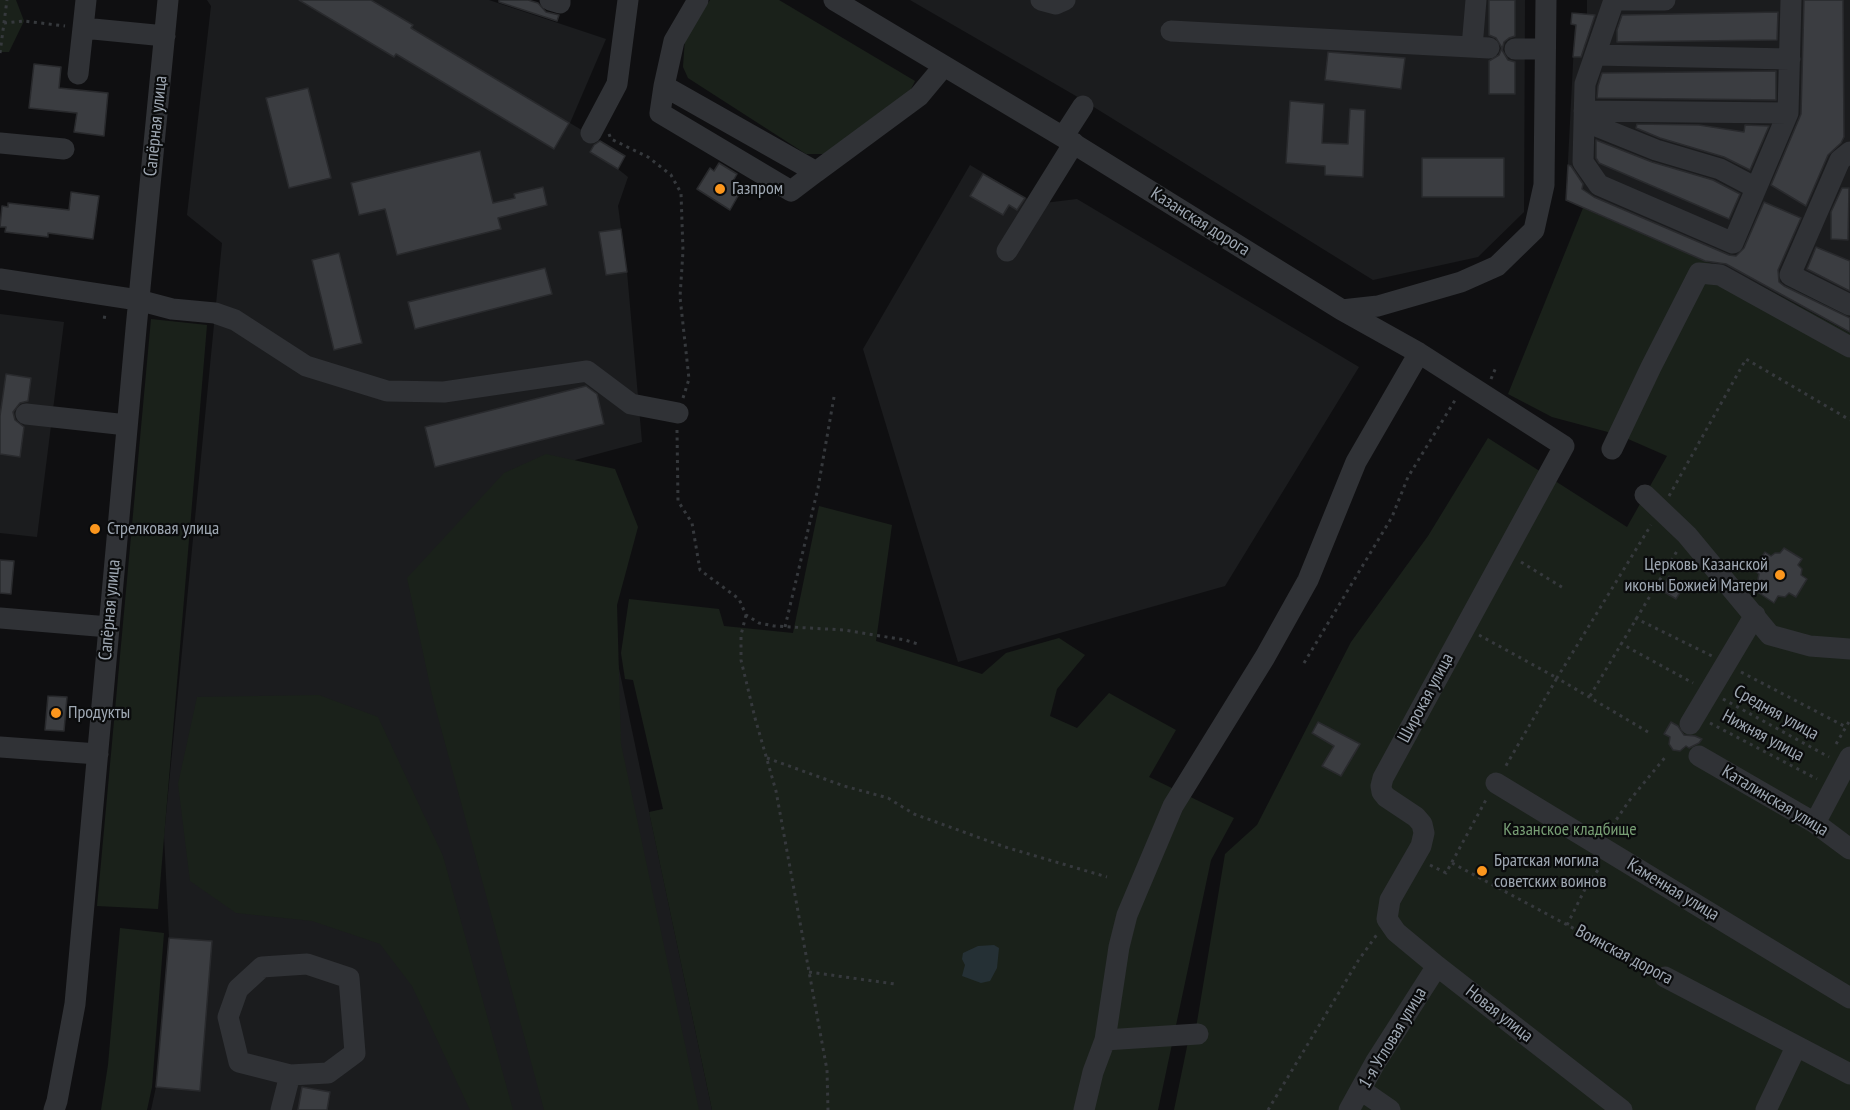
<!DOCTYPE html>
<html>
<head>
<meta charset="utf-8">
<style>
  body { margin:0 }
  canvas { display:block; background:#0f0f11 }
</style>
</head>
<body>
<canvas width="1850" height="1110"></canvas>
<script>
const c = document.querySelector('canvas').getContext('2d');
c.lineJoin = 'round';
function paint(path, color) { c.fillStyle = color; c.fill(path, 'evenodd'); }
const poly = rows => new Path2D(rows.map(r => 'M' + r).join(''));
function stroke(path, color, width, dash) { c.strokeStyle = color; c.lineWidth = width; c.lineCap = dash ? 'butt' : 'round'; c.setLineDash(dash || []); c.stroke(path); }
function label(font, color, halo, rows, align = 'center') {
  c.font = font + ' "PT Sans Narrow",sans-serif'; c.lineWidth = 4.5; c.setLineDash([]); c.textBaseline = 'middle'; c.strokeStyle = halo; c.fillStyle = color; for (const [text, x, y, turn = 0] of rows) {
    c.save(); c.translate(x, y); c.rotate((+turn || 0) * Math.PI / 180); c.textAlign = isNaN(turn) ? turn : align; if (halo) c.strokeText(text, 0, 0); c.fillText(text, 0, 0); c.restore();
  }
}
paint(poly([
  [207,0,489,0,606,39,570,123,625,156,618,169,628,177,618,206,627,272,642,442,575,460,712,1110,151,1110,156,1087,169,938,164,835,222,243,187,215,211,6],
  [910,0,1525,0,1524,212,1478,257,1373,280,1076,96],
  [1587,0,1850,0,1850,333,1754,282,1566,200,1575,25,1571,24,1572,13,1587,14],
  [970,165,1036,204,1077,199,1359,367,1225,586,958,662,863,349],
  [0,314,64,322,37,537,0,533]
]), '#1b1c1e');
paint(poly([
  [0,0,16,0,24,21,9,52,0,52],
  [710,0,779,0,915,81,910,91,827,154,806,154,688,78,683,67,685,38],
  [1583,208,1754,282,1850,333,1850,1110,1174,1110,1189,1037,1196,1028,1225,854,1257,825,1351,642,1428,536,1488,438,1627,527,1667,456,1619,435,1552,417,1508,394],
  [151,319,207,325,158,909,97,906],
  [546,454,615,469,638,527,617,605,621,744,699,1110,544,1110,432,695,407,578,504,473],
  [819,506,892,525,876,641,982,674,1006,653,1059,638,1085,655,1057,689,1050,716,1077,728,1109,693,1176,730,1149,777,1234,818,1211,860,1158,1110,712,1110,649,812,663,809,633,680,625,679,621,653,629,599,719,609,724,626,793,633],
  [319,695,378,717,443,856,513,1110,470,1110,412,986,380,944,312,921,236,913,190,881,178,784,197,697],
  [120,928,164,933,152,1087,147,1110,101,1110,108,1065]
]), '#1a211a');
paint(poly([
  [994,945,999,948,997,968,990,981,981,983,962,976,965,965,962,959,963,953,978,946]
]), '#253035');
const building = poly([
  [299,0,371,0,413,25,411,28,569,123,554,149,396,54,394,57,299,0],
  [499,0,528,0,538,3,546,12,559,15,557,21,499,2,499,0],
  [1489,0,1515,0,1515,36,1509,38,1504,42,1502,50,1508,60,1515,62,1515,94,1489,94,1489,61,1499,55,1502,48,1496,38,1489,35,1489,0],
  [1804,0,1843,0,1844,137,1841,143,1828,155,1806,206,1771,185,1801,114,1804,0],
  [1778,12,1777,40,1617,42,1617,30,1622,15,1778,12],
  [1572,13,1595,15,1581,57,1573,57,1576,25,1571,24,1572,13],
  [1328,52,1405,58,1401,89,1325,80,1328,52],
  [34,64,61,67,59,88,108,93,104,136,74,132,77,113,29,108,34,64],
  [1776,71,1776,100,1597,98,1598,86,1602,73,1776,71],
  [308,88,331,178,289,188,266,98,308,88],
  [1290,101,1324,104,1322,143,1348,144,1350,109,1365,110,1363,177,1325,175,1325,166,1286,163,1290,101],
  [1637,124,1699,125,1744,132,1745,125,1769,126,1750,170,1724,157,1660,138,1636,128,1637,124],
  [1596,140,1652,162,1713,180,1740,194,1729,219,1599,163,1596,158,1596,140],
  [600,141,625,156,618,169,590,152,594,145,600,141],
  [480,151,493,203,515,198,514,194,543,187,547,205,498,218,501,229,397,255,385,209,359,215,351,183,480,151],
  [1422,158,1504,158,1504,197,1422,197,1422,158],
  [719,163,737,174,732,183,742,189,730,210,697,189,710,168,714,171,719,163],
  [1568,165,1571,166,1583,184,1582,189,1594,197,1729,255,1736,256,1744,248,1764,202,1801,218,1778,270,1779,282,1784,286,1850,318,1850,332,1726,264,1705,261,1566,200,1568,165],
  [983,174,1025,198,1017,210,1009,205,1003,215,970,196,983,174],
  [1842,188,1849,188,1848,240,1831,239,1831,212,1842,188],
  [71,192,99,196,93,239,48,233,48,237,5,232,6,227,0,227,2,206,8,207,8,203,69,210,71,192],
  [621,229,627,272,606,275,599,232,621,229],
  [1816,247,1850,261,1850,291,1807,269,1816,247],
  [339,253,362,343,334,350,312,260,339,253],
  [545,268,552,294,415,329,408,302,545,268],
  [6,374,31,378,28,401,20,403,13,412,15,420,24,427,20,457,0,454,0,416,6,374],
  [586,386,597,394,604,424,435,467,425,427,586,386],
  [1784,548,1802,559,1798,565,1802,569,1801,575,1807,579,1796,597,1789,593,1785,597,1778,596,1774,603,1756,591,1761,584,1758,579,1759,574,1753,570,1765,552,1771,556,1775,553,1780,553,1784,548],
  [0,560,14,561,11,594,0,593,0,560],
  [1669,576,1684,586,1676,599,1661,590,1669,576],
  [48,696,67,697,64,731,45,730,48,696],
  [1318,722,1360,744,1341,776,1322,766,1334,746,1312,733,1318,722],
  [1671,722,1678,726,1684,735,1695,736,1702,739,1699,743,1689,748,1686,746,1680,751,1673,750,1669,744,1670,737,1664,734,1671,722],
  [169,938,212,941,200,1091,156,1087,169,938],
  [302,1087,330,1092,327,1110,298,1110,302,1087]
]);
paint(building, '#3b3d41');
stroke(building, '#292a2d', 1.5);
stroke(poly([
  [4,23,24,21,65,26],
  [0,53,7,0],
  [609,134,611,139,648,157,671,175,681,193,683,251,680,297,689,379,683,398],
  [103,317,109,318],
  [1491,379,1496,367],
  [677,430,678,501,692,523,700,570,739,599,746,615,759,623,774,626,844,630,905,640,918,644],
  [1669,496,1746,359,1850,420],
  [1521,562,1565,589],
  [746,615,741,635,741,660,755,718,776,791,827,1070,828,1110],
  [1635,618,1712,656],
  [785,627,818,488,834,397],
  [1479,635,1557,678,1504,769],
  [1620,643,1693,683],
  [1304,663,1392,517,1408,477,1457,397],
  [1741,672,1846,727],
  [1590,696,1677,551],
  [1723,699,1829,757],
  [1710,723,1817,779],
  [1648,732,1557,678,1651,525],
  [1836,744,1850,720],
  [767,758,844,786,888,798,914,814,1005,847,1107,877],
  [1608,832,1629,801,1667,755],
  [1452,863,1651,970],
  [1430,865,1446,873,1487,798],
  [1567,925,1585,889,1600,867],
  [809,972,895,984],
  [1268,1110,1358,961,1378,933]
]), '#36393d', 3, [3, 4.5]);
stroke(poly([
  [550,0,560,3,560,0],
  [698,0,674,41,664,86,816,172,919,96,944,66],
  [834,0,1063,137,1342,310,1419,353,1564,446,1383,778,1381,786,1382,792,1386,797,1416,817,1422,824,1424,833,1421,846,1390,900,1387,919,1396,932,1437,966,1622,1110],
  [1041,0,1056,4,1065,0],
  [1614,0,1585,84,1583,162,1599,185,1733,243,1788,113,1791,0],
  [1614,0,1665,0],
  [83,28,86,0],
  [1171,31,1489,48],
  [1472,47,1476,0],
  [1515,49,1545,49],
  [1595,55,1790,59],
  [78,74,83,28,165,36],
  [664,86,660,113,791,191,816,172],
  [1584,111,1788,113],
  [1584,121,1656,150,1720,169,1756,188],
  [591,133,617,84,628,0],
  [1063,137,1083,106],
  [0,143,64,149],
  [1850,152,1840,160,1790,275,1850,305],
  [1007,251,1074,143],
  [0,279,138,300,172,309,215,313,235,320,306,366,387,391,444,392,587,371,631,404,678,413],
  [1342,310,1378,306,1461,282,1497,266,1534,230,1544,185,1546,0],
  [26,414,127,425],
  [1612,449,1651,367,1699,273,1720,275,1850,347],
  [1645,495,1687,535,1770,635,1810,646,1850,649],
  [0,618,109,627],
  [1690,724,1755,615],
  [0,747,98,754],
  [1699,756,1815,823,1850,849],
  [1496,783,1850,998],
  [1815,823,1850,757],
  [307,964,349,978,355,1053,328,1073,290,1075,239,1062,228,1017,238,989,262,967,307,964],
  [1665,977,1850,1074],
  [1105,1040,1198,1034],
  [1361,1090,1390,1110],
  [54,1110,57,1101,75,1004,136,329,168,0],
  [281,1110,290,1075],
  [1084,1110,1093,1072,1105,1040,1119,947,1127,915,1173,806,1265,657,1308,580,1356,462,1419,353],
  [1349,1110,1375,1063,1437,966],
  [1766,1110,1796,1047]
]), '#303236', 21);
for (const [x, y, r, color] of [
  [720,189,6,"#fb961d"],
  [95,529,6,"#fb961d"],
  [1780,575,6,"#fb961d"],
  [56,713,6,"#fb961d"],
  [1482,871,6,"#fb961d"]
]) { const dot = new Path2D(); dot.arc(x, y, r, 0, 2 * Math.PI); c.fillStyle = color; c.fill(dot); stroke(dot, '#0a0b0c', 2); }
label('18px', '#9fa8b3', '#0a0b0c', [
  ["Сапёрная улица",156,126,-84],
  ["Казанская дорога",1200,222,32],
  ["Сапёрная улица",110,610,-85],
  ["Широкая улица",1426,698,-62],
  ["Средняя улица",1776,713,29],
  ["Нижняя улица",1763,736,28],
  ["Каталинская улица",1775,801,31],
  ["Каменная улица",1673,890,31],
  ["Воинская дорога",1624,955,28],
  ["Новая улица",1499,1014,38],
  ["1-я Угловая улица",1393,1038,-59]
]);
label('18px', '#9fa8b3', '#0a0b0c', [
  ["Газпром",732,189],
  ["Стрелковая улица",107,529],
  ["Церковь Казанской",1768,565,"right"],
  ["иконы Божией Матери",1768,586,"right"],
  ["Продукты",68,713],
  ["Братская могила",1494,861],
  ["советских воинов",1494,882]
], 'left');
label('18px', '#789f75', '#0a0b0c', [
  ["Казанское кладбище",1570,830]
]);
</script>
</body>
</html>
